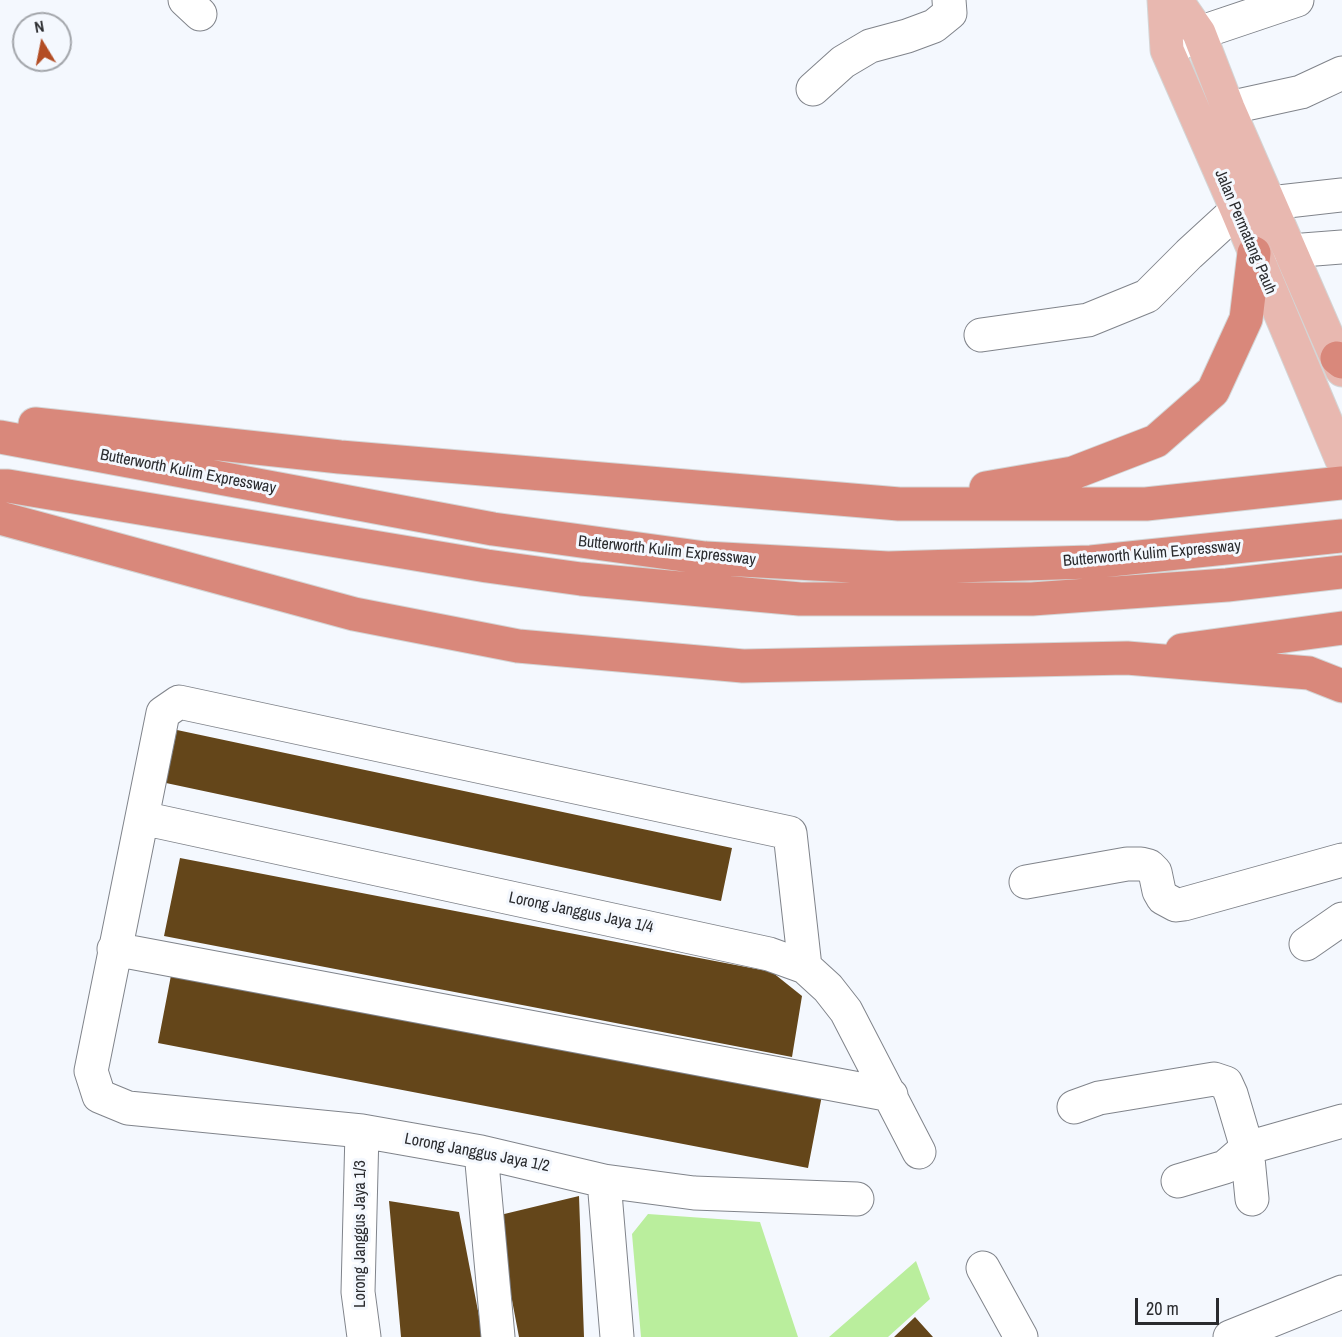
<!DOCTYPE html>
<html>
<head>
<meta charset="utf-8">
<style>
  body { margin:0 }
  #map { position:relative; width:1342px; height:1337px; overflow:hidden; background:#f4f8fe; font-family:"Archivo Narrow",sans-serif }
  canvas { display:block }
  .north { position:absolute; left:12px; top:12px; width:60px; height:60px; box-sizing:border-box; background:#f4f8fe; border:2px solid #a3a6ab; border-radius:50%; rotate:350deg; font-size:16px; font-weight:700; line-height:24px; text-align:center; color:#2a2b2e }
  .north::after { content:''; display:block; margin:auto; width:21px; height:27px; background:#b34d24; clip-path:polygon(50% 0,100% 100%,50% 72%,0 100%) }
  .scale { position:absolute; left:1135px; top:1298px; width:84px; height:27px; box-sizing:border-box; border:3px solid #2a2b2e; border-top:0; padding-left:8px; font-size:18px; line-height:21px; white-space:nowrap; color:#2a2b2e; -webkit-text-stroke:4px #f4f8fe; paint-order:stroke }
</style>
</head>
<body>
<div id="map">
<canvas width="1342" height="1337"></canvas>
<div class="north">N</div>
<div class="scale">20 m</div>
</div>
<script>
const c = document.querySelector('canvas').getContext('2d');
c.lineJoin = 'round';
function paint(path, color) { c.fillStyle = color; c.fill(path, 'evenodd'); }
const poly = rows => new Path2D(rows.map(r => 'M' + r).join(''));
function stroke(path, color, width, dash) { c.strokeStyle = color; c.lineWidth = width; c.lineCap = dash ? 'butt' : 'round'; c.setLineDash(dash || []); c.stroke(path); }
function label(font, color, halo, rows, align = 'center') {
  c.font = font + ' "Archivo Narrow",sans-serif'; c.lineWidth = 6; c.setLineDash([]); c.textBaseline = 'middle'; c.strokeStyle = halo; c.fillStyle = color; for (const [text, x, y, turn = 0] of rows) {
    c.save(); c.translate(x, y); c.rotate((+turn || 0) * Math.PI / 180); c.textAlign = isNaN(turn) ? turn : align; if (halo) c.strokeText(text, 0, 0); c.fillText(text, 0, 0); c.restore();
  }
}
paint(poly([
  [648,1214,760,1222,798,1337,641,1337,632,1234],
  [916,1261,930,1299,888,1337,829,1337]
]), '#baee9d');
paint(poly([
  [177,730,732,848,721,901,166,783],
  [180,858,772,972,802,996,792,1057,164,936],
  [173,965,823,1090,808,1168,158,1043],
  [579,1196,584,1337,519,1337,496,1216],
  [389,1201,459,1212,483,1337,401,1337],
  [915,1317,933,1337,894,1337]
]), '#64461a');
const minor = poly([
  [185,0,200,14],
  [1174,47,1199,33,1297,0],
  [813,89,843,62,870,46,907,36,934,26,950,13,949,0],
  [1228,108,1301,92,1342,73],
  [1270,203,1342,195],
  [1290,251,1342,247],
  [981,335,1088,320,1147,296,1189,254,1237,210],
  [142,818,769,954,805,967,828,988,846,1011,919,1152],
  [1026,882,1127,864,1141,864,1149,866,1155,872,1159,891,1163,898,1176,905,1184,904,1342,860],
  [1306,944,1342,919],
  [114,949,891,1095],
  [805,967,790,833,179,702,163,713,91,1071,99,1096,128,1108,362,1131,481,1152,604,1181,694,1193,857,1199],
  [1074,1107,1099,1098,1214,1079,1226,1083,1231,1094,1247,1148,1252,1199],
  [362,1131,358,1292,364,1337],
  [481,1152,498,1337],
  [604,1181,617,1337],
  [1178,1181,1225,1167,1247,1148,1342,1121],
  [983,1268,1021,1337],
  [1230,1337,1342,1292]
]);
const major = poly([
  [1164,0,1167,50,1237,210,1342,460],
  [1176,0,1199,33,1228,108,1342,370]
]);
const highway = poly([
  [1337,358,1342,362],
  [35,424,340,457,899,504,1146,504,1342,483],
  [0,437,493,529,705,558,888,568,1091,562,1342,536],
  [0,486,8,486,487,566,581,579,800,599,1032,599,1227,585,1342,572],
  [986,488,1073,473,1156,441,1213,391,1246,319,1254,253],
  [0,518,354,614,518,646,743,666,1127,658,1309,673,1342,686],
  [1182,650,1342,628]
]);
stroke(minor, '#80848b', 35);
stroke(major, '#d4d5d5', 35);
stroke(highway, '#d4d5d5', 35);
stroke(minor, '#fff', 33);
stroke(major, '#e8b8b0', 33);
stroke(highway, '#d9887b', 33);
label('16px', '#2a2b2e', '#f4f8fe', [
  ["Jalan Permatang Pauh",1245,232,67],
  ["Butterworth Kulim Expressway",188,472,11],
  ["Butterworth Kulim Expressway",667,551,6],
  ["Butterworth Kulim Expressway",1152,554,-5],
  ["Lorong Janggus Jaya 1/4",581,913,12],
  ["Lorong Janggus Jaya 1/2",477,1153,11],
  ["Lorong Janggus Jaya 1/3",361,1234,-90]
]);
</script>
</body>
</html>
